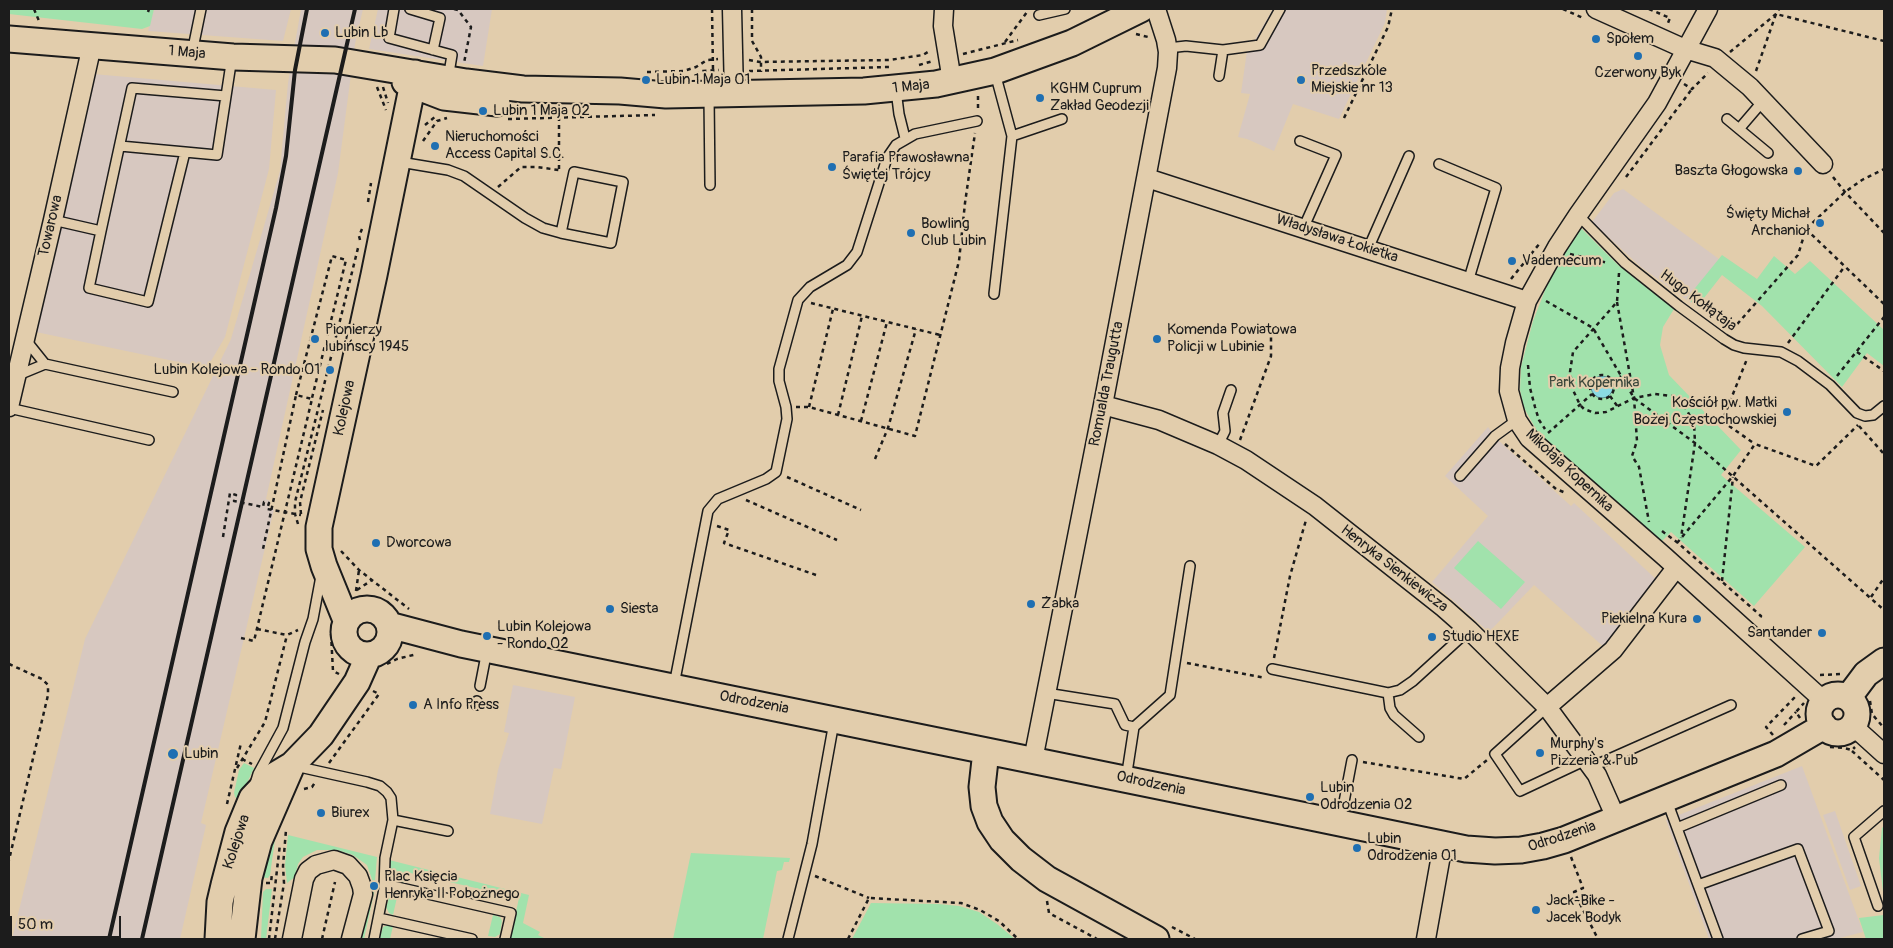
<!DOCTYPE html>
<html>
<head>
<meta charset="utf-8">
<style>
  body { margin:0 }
  #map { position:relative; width:1893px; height:948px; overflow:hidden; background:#e2cdac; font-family:Pangolin,sans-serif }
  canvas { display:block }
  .frame { position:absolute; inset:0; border:10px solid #1c1c1c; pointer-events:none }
  .scale { position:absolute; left:10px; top:916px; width:111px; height:22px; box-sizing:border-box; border:2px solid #1c1c1c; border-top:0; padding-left:6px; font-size:15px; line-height:18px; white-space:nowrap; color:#1c1c1c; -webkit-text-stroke:4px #e2cdac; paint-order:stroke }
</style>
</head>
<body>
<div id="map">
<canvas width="1893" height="948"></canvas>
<div class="frame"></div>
<div class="scale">50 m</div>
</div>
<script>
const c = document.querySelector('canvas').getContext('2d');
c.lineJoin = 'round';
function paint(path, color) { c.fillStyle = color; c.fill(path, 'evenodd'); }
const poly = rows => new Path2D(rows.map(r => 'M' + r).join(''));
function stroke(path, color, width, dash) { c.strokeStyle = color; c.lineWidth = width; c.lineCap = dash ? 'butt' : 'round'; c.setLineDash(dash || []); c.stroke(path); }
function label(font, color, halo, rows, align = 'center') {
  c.font = font + ' Pangolin,sans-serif'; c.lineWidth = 4; c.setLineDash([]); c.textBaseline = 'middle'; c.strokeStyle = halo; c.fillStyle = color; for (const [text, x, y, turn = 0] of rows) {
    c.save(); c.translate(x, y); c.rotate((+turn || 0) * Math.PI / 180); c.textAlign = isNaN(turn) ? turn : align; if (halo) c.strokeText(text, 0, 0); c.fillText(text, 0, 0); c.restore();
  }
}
paint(poly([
  [154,9,291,9,283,41,148,31],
  [301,9,363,9,355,44,338,173,266,499,270,501,269,507,274,509,201,823,206,825,180,939,12,939,85,639,231,339,280,171,288,83],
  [378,9,492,9,483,66,369,49],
  [1273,9,1387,9,1385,23,1339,119,1293,104,1274,151,1247,139,1238,137,1250,94,1241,93,1247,51,1250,50,1252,41,1254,41],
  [93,74,276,90,269,169,225,337,207,368,36,332],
  [1623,189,1719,259,1719,266,1691,303,1641,267,1592,222,1614,193],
  [1488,427,1498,440,1571,506,1574,503,1658,581,1605,648,1534,585,1489,632,1432,582,1488,516,1445,476],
  [513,685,575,697,561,769,554,768,542,824,490,814,498,770,509,733,504,732],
  [1802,766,1863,932,1836,939,1709,939,1666,820],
  [1835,811,1861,886,1850,890,1823,815]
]), '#d7c8c0');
paint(poly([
  [9,9,154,9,150,26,142,29,9,14],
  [1579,226,1618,265,1674,309,1663,327,1660,345,1669,375,1741,450,1721,475,1805,547,1754,606,1671,532,1662,541,1647,529,1537,431,1524,408,1520,390,1521,367,1533,321,1553,270],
  [1722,255,1757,279,1774,256,1795,274,1810,261,1884,330,1884,366,1867,353,1842,387,1762,306,1722,275,1697,307,1687,298],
  [1478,541,1525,582,1501,609,1454,568],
  [244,763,254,768,239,800,235,797,234,793,239,770],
  [1884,826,1884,900,1879,858,1882,828],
  [276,832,270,875,268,878,257,877],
  [288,835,377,857,374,893,364,939,360,939,373,882,367,865,353,855,337,850,317,850,303,857,298,864,295,877,287,883,285,865],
  [691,853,790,858,789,862,784,862,782,870,777,871,763,939,673,939],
  [389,860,529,895,523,923,540,932,538,935,546,939,510,939,519,898,406,872,404,883,397,881,389,875],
  [266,889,272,889,266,939,261,939,263,892],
  [395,893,398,893,393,915,389,913,386,907,390,895],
  [871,903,938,904,959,906,979,912,997,924,1015,939,852,939],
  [493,915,500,917,502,921,500,934,495,937,488,936],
  [1884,915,1884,939,1866,939,1859,918],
  [388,925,393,926,390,939,379,939,383,927]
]), '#a1e2ac');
const water = poly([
  '1591 387a11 11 0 1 1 22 0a11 11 0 1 1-22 0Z'
]);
paint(water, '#8adae4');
stroke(water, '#5e8e94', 1);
const lane = poly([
  [394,9,389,38,452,55,448,79],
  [410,9,440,18,433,50],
  [1039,15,1065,9],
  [1168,48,1186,46,1223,50,1260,45,1280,9],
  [192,53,201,9],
  [1219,76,1223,50],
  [896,90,899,114,905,138],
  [709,97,710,185],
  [1727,119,1768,153],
  [1739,129,1763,101],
  [1012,136,1062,119],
  [1300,141,1336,155,1303,229],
  [120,146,185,152],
  [400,162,448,170,464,176,525,218,543,228,561,233,611,243,623,182,574,172,561,233],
  [1439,164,1496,188,1468,282],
  [1578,215,1625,263,1679,306,1724,339,1734,345,1744,348,1781,352,1798,361,1830,385,1857,413,1865,416,1873,415,1884,406],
  [53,220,101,231,89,288,148,302,185,152,217,155,232,57],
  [101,231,132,88,226,96],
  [1368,249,1409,156],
  [994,294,1012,136,995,73],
  [25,339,45,364],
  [16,376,45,364,173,392],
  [9,408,149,440],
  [1218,445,1225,431,1223,413,1231,390],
  [1460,476,1495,436,1517,420],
  [1272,669,1388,693,1400,690,1413,681,1469,630],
  [674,685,708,511,718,499,766,479,776,472,787,419,786,407,779,381,779,369,798,300,810,287,847,265,857,252,887,158,896,145,915,134,977,121],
  [480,686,487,650],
  [1046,693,1115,704,1125,725,1134,727],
  [1388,693,1390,708,1394,715,1419,737],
  [476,705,477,701],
  [1547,707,1495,754,1520,791,1586,760],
  [295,766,367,782,380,786,387,792,391,798,393,820,385,858,384,889,374,939],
  [1591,767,1731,705],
  [1126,779,1134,727,1170,695,1190,566],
  [255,784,258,774,283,728,305,642,313,619,321,576],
  [1667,801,1718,939],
  [393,820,448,831],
  [1340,823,1352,760],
  [1677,828,1781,785],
  [384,884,511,913,505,939],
  [1698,885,1798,849,1829,931,1802,939],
  [1878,906,1854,837,1884,811],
  [379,918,472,939],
  [788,939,812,844,834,722]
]);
const street = poly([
  [732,9,734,94],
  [944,9,943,26,952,81],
  [1596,9,1685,49,1715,58,1750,87,1823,164],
  [1708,9,1657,103,1578,215,1557,247,1527,301,1515,343,1510,368,1509,391,1517,420,1529,438,1665,557,1824,701],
  [1147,178,1527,301],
  [1103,405,1159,420,1218,445,1246,460,1315,506,1444,608,1469,630,1547,707,1597,775,1616,818],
  [9,407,53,220,92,45],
  [1547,707,1613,650,1676,568],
  [1853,726,1884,754],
  [1033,760,1103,405,1167,68,1168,52,1166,40,1156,9],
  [292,939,304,879,308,871,316,865,334,860,348,865,358,876,362,887,363,894,351,939],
  [1426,939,1443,844]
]);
const secondary = poly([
  [9,39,233,57,335,60,466,82,523,89,620,91,666,95,864,91,936,84,995,71,1072,43,1141,9],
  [405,82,444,97,497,103],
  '344 632a23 23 0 1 1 46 0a23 23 0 1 1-46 0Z',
  [346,620,324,566,319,549,319,527,374,275,415,73],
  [389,625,461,644,1306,816,1466,849,1495,851,1521,850,1543,846,1564,840,1776,754,1824,726],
  '1819 714a19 19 0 1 1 38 0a19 19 0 1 1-38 0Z',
  [1848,698,1866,674,1884,661],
  [986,751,982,787,984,806,990,822,1002,840,1021,859,1047,879,1156,939],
  [218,939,220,902,224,885,238,832,252,798,272,777,292,765,321,735,357,682,369,655],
  [242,939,249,878,259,841,292,765]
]);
stroke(lane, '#1c1c1c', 12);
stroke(street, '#1c1c1c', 21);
stroke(secondary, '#1c1c1c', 29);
stroke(poly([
  [34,9,39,21],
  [454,9,458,10,471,27,464,63],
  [712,9,713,70],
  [752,9,752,41,761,57,761,72],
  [1563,9,1583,18],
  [1649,9,1670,18,1668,23],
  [148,12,149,9],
  [1136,34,1148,37],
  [1005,42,1027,12],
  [1730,52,1776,14,1779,9],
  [963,54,1018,40],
  [749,60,760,62,889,60,923,55,931,50],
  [919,65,933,61],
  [749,71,889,67],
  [1756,71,1776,14,1884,41],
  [647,72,684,71,696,67,707,60,718,59],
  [695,74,703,71,719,70],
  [1684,84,1692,89,1708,73],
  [377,87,386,110],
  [383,87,388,103],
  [978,96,978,110],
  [1344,118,1388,27,1392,9],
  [508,119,655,115],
  [425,125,436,116],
  [423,141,437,121,447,118],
  [559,169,559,118],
  [1626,177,1692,89],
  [1833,177,1845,192,1884,233],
  [498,187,521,167,536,167,559,170],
  [368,202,371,183],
  [1806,229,1884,304],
  [360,240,359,236,362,229],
  [1570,254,1608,263],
  [1619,273,1617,302,1573,352,1570,372,1573,390,1580,405,1584,409,1595,413,1606,412,1634,398,1655,394,1672,396,1685,407,1694,423,1695,443,1681,538],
  [1511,279,1540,243],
  [1546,301,1593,328,1634,398,1695,443,1884,610],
  [1617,302,1634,398,1637,441,1632,456,1639,467,1649,522],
  [811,303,940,335],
  [1732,330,1798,255,1806,229,1845,192,1862,180,1884,169],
  [1788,343,1845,266],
  [1857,352,1884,371],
  [1528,365,1530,388,1535,407,1539,420,1545,429],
  '1590 387a12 12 0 1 1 24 0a12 12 0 1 1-24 0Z',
  [1837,376,1884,317],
  [1613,381,1621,376],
  [296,395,332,256,346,260,312,398],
  [1610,396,1618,407],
  [796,407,809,407,915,436,959,261,965,203,975,133],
  [809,407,833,309],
  [838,415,862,316],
  [861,421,887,322],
  [1727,423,1723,419,1747,359],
  [1729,426,1755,444],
  [1859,426,1884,454],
  [1548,433,1592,394],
  [1240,440,1271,356,1271,334],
  [1505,444,1556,489,1566,493],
  [875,459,888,428,916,329],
  [787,477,861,510],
  [746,500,837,540],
  [301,514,300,502,323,410],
  [298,524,295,514,295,502,358,248],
  [717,526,729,530,724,543,816,575],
  [1662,531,1678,543,1761,616,1760,620],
  [223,537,230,493,236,495,234,501,263,507,264,502,269,503,267,509,301,515],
  [1677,543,1733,476,1755,444,1816,466,1858,425],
  [341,551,359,570,409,609],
  [1722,581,1733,477],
  [357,590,372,580],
  [356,591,359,570],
  [1871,597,1884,578],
  [257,629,287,635,298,630],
  [331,634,333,671,339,674],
  [241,638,254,641,312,399,296,395,263,549,262,549],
  [1274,658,1290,576,1306,520],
  [1187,663,1265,678],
  [9,664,42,679,48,685,48,695,9,860],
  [387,664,397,659,417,654],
  [1820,675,1842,674],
  [1870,701,1872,714,1884,728],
  [1800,718,1796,712,1804,703],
  [1784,725,1796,712],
  [1773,735,1766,727,1795,697],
  [1830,747,1844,748,1852,750,1855,747],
  [1852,751,1884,780],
  [242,759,252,764],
  [1363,762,1464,779,1487,760],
  [329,763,379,694,373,691],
  [237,768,265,722,287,635],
  [304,789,312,787,316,781],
  [227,804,241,743],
  [1571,857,1583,888,1574,892,1598,939],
  [815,876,869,898],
  [266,883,271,883,272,873],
  [1047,901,1049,913,1097,939],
  [1172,927,1195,939],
  [269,939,280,844],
  [275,939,284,883,283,866,286,830],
  [322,939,335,882],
  [848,939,869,898,961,903,980,910,999,921,1018,939]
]), '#1c1c1c', 2.5, [4, 4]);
stroke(lane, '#e2cdac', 9);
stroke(street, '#e2cdac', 18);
stroke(secondary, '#e2cdac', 25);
stroke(poly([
  [109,939,276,208,286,156,295,70,307,9],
  [142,939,355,9]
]), '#1c1c1c', 4);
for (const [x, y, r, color] of [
  [325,33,5,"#1f6fb2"],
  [1596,39,5,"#1f6fb2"],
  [1638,56,5,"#1f6fb2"],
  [646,80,5,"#1f6fb2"],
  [1301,80,5,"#1f6fb2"],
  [1040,98,5,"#1f6fb2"],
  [483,111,5,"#1f6fb2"],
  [435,146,5,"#1f6fb2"],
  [832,167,5,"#1f6fb2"],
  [1798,171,5,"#1f6fb2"],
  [1820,223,5,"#1f6fb2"],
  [911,233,5,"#1f6fb2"],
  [1512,261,5,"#1f6fb2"],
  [315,339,5,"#1f6fb2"],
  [1157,339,5,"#1f6fb2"],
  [330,370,5,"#1f6fb2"],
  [1787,412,5,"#1f6fb2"],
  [376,543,5,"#1f6fb2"],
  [1031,604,5,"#1f6fb2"],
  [610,609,5,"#1f6fb2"],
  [1697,619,5,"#1f6fb2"],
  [1822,633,5,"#1f6fb2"],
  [487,636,5,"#1f6fb2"],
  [1432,637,5,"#1f6fb2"],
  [413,705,5,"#1f6fb2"],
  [1540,753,5,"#1f6fb2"],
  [173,754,6,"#1f6fb2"],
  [1310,797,5,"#1f6fb2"],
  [321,813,5,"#1f6fb2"],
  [1357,848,5,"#1f6fb2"],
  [374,886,5,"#1f6fb2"],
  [1536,910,5,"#1f6fb2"]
]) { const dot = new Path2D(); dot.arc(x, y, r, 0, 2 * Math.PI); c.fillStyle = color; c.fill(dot); stroke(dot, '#e2cdac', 2); }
label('15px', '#1c1c1c', '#e2cdac', [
  ["Lubin Lb",335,33],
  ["Społem",1606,39],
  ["Przedszkole",1311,71],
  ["Miejskie nr 13",1311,88],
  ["Czerwony Byk",1638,73,"center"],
  ["Lubin 1 Maja 01",656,80],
  ["KGHM Cuprum",1050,89],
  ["Zakład Geodezji",1050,106],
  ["Lubin 1 Maja 02",493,111],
  ["Nieruchomości",445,137],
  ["Access Capital S.C.",445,154],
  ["Parafia Prawosławna",842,158],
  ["Świętej Trójcy",842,175],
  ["Baszta Głogowska",1788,171,"right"],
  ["Święty Michał",1810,214,"right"],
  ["Archanioł",1810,231,"right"],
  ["Bowling",921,224],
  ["Club Lubin",921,241],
  ["Vademecum",1522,261],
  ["Pionierzy",325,330],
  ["lubińscy 1945",325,347],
  ["Komenda Powiatowa",1167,330],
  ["Policji w Lubinie",1167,347],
  ["Lubin Kolejowa - Rondo 01",320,370,"right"],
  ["Kościół pw. Matki",1777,403,"right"],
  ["Bożej Częstochowskiej",1777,420,"right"],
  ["Dworcowa",386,543],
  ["Żabka",1041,604],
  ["Siesta",620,609],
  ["Piekielna Kura",1687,619,"right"],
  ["Lubin Kolejowa",497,627],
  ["- Rondo 02",497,644],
  ["Santander",1812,633,"right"],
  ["Studio HEXE",1442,637],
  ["A Info Press",423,705],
  ["Murphy's",1550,744],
  ["Pizzeria & Pub",1550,761],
  ["Lubin",184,754],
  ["Lubin",1320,788],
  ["Odrodzenia 02",1320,805],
  ["Biurex",331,813],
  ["Lubin",1367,839],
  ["Odrodzenia 01",1367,856],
  ["Plac Księcia",384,877],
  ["Henryka II Pobożnego",384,894],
  ["Jack-Bike -",1546,901],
  ["Jacek Bodyk",1546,918]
], 'left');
label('15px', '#1c1c1c', '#e2cdac', [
  ["1 Maja",187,53,5],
  ["1 Maja",911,87,-6],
  ["Towarowa",51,226,-77],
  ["Władysława Łokietka",1337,239,18],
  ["Hugo Kołłątaja",1698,301,37],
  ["Romualda Traugutta",1107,384,-79],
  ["Kolejowa",345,408,-78],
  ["Mikołaja Kopernika",1569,471,43],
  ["Henryka Sienkiewicza",1394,569,38],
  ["Odrodzenia",754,703,11],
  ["Odrodzenia",1151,784,12],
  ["Odrodzenia",1562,837,-18],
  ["Kolejowa",237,842,-72]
]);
label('15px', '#374439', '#e2cdac', [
  ["Park Kopernika",1594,383]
]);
</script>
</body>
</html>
